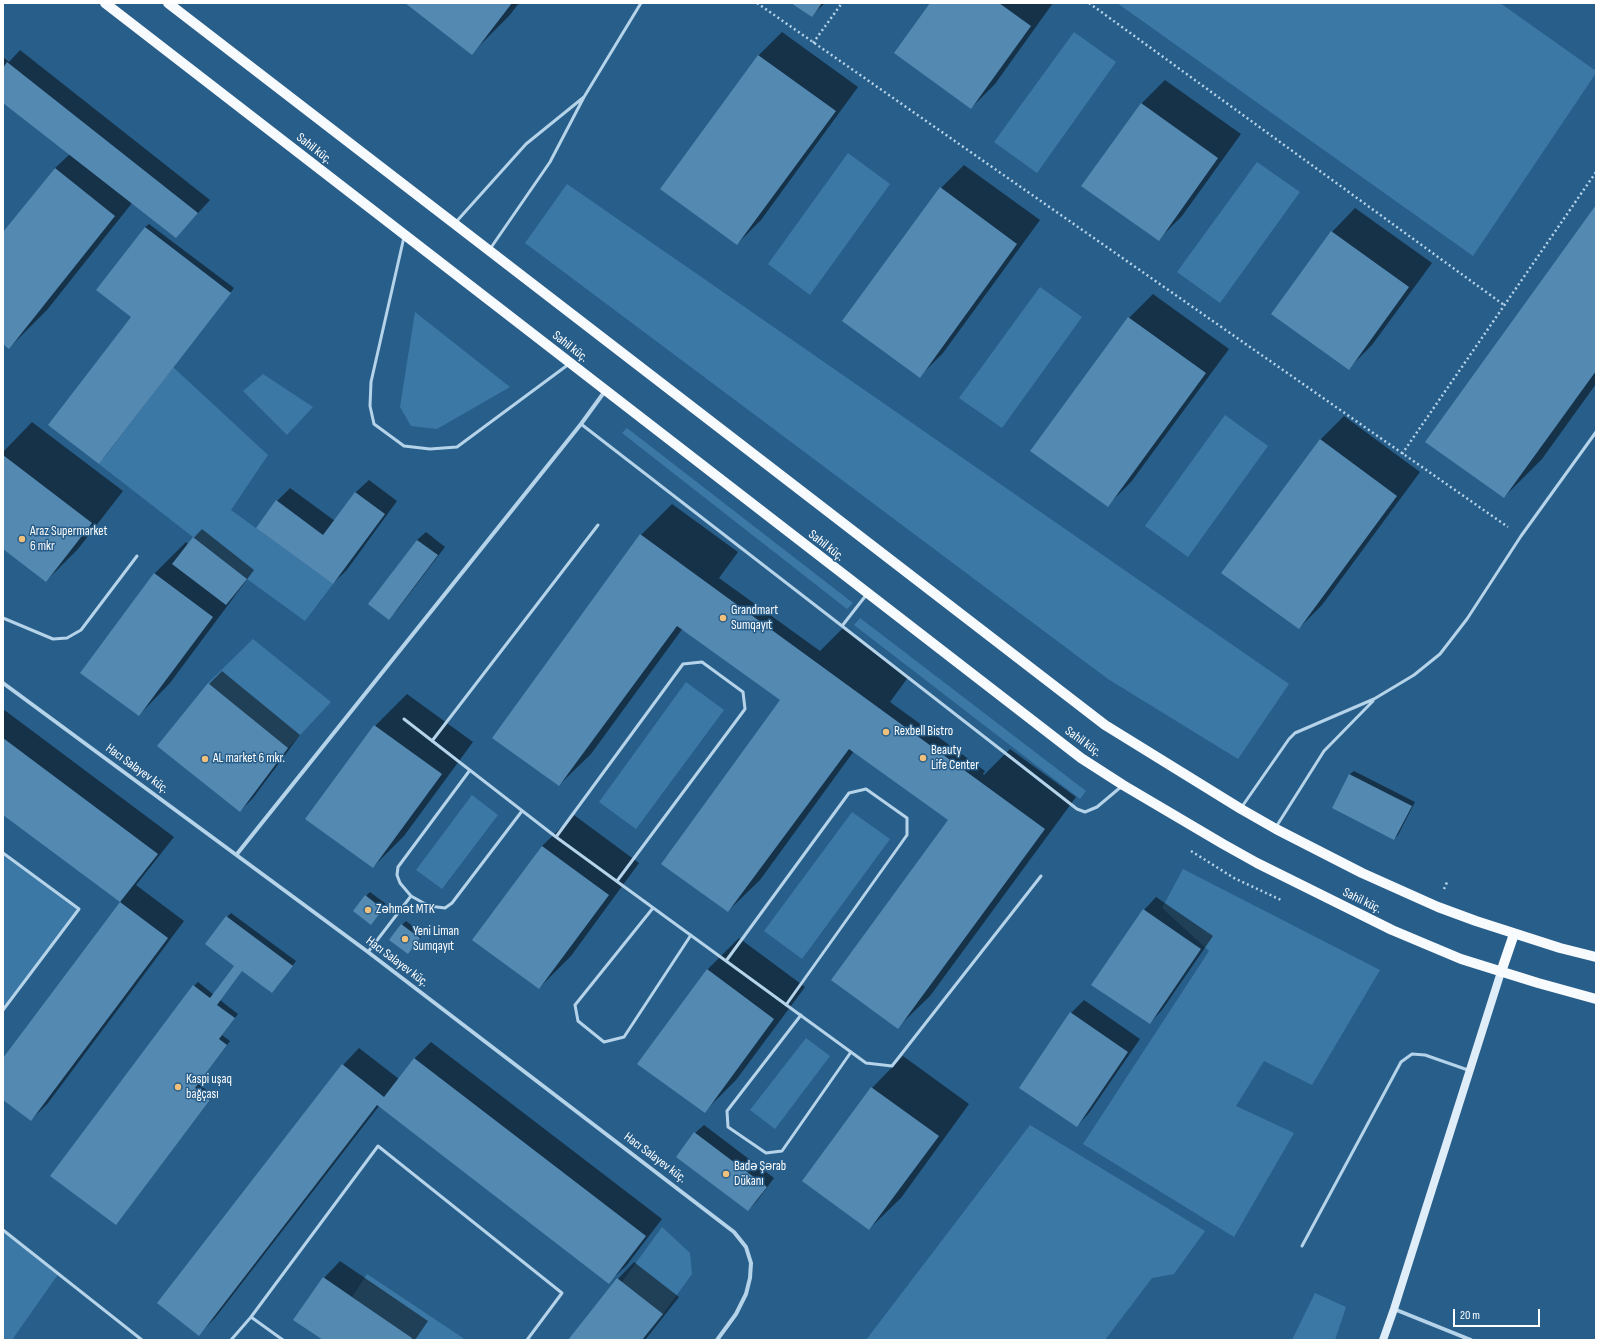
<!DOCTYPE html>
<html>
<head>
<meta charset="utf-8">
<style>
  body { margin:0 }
  #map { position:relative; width:1599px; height:1343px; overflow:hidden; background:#285e8a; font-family:"Sofia Sans Condensed",sans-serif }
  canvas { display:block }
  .frame { position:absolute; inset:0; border:4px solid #fff; pointer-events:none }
  .scale { position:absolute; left:1453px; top:1309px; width:87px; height:18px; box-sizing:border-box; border:2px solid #fff; border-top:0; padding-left:5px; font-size:12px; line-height:14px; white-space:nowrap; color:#fff; -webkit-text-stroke:3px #285e8a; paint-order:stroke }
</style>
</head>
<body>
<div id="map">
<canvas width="1599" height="1343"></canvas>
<div class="frame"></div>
<div class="scale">20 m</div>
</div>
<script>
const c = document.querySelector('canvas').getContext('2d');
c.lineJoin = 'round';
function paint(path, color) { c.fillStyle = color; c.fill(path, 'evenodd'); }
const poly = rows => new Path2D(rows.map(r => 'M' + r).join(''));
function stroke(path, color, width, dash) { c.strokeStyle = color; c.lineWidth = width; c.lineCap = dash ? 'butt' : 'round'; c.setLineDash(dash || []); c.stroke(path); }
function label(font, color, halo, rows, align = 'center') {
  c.font = font + ' "Sofia Sans Condensed",sans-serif'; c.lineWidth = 3; c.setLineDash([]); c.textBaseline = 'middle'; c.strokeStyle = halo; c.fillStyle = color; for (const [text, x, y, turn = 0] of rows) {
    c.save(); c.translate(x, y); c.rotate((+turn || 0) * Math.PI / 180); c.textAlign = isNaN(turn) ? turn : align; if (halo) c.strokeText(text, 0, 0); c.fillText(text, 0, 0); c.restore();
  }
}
paint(poly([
  [1117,3,1500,3,1596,71,1596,73,1473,256],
  [1074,32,1116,62,1037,173,994,142],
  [848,153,890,184,810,295,768,264],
  [1257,162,1300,192,1220,303,1177,272],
  [567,184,1289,684,1238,759,1108,679,525,243],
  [1040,287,1082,317,1002,428,959,398],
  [415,312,510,387,437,429,411,426,400,407],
  [173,367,268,455,231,510,333,584,305,621,247,579,99,464],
  [263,374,313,407,287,435,243,391],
  [1225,415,1268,446,1188,557,1145,526],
  [627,428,853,603,847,609,622,433],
  [860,618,1086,791,1080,799,854,625],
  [253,639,331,702,288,748,208,683],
  [686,682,724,710,636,829,599,802],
  [472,795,498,815,442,889,416,870],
  [852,812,890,839,802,959,764,931],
  [3,853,79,909,3,1010],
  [1183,869,1380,970,1312,1085,1264,1061,1236,1106,1294,1133,1234,1237,1083,1144,1209,951,1162,908],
  [806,1038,830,1056,775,1129,750,1110],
  [1030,1125,1205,1231,1174,1274,1152,1278,1105,1340,866,1340],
  [662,1227,690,1253,692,1274,663,1314,622,1282],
  [3,1231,59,1273,12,1340,3,1340],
  [367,1274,463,1338,462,1340,411,1340,412,1338,352,1297],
  [1315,1293,1346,1307,1335,1340,1292,1340]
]), '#3c78a6');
paint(poly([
  [407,3,519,3,509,16,472,53],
  [793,3,825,3,811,16],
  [931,3,1053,3,995,84,971,108],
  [782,32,858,87,761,220,737,244,662,189,759,55],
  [20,50,210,200,176,237,132,203,47,310,9,348,3,343,3,234,55,168,70,154,3,102,3,57,9,62],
  [1165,80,1241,134,1182,216,1158,240,1082,185,1142,103],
  [964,165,1040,220,943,353,919,377,941,188],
  [1596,207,1596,384,1542,459,1504,497],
  [1355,208,1432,263,1372,345,1349,368,1332,232],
  [149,224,234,288,103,459,132,317,145,227],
  [1153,294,1229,349,1131,482,1107,506,1031,450,1129,318],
  [1344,416,1420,472,1322,605,1299,628,1320,440],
  [32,422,123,491,78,549,46,581,3,548,3,452],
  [369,480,397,501,346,571,333,583,257,527,277,501,290,488,335,521,356,492],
  [672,504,738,552,719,578,820,651,843,628,909,676,890,702,985,771,983,774,984,775,1010,749,1076,797,930,996,898,1027,952,817,854,751,760,880,728,911,785,696,683,628,591,754,559,785,641,535],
  [202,529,254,570,170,683,139,715,154,574,186,542,188,544],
  [426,532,445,547,397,610,389,618,417,540],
  [222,671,300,735,253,798,240,811,209,684],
  [407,694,473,742,404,836,373,867,307,819,375,726],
  [3,709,174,837,136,885,184,921,48,1103,31,1120,3,1099,3,1059,121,902,3,813],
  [1354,771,1415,802,1398,835,1394,839,1333,807,1350,774],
  [574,815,639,863,571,956,539,988,542,846],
  [370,892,386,904,375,919,366,896],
  [1156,897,1213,936,1162,1010,1150,1023,1144,910],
  [231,913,296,961,276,988,242,970,220,1000,238,1014,222,1035,230,1041,198,1084,214,1095,116,1224,194,986,198,982,214,995,236,966,227,917],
  [406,921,423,934,412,949,402,925],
  [739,938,805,987,736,1080,705,1111,707,970],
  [1084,1000,1140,1039,1089,1113,1077,1126,1071,1013],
  [431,1042,662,1219,626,1266,609,1282,379,1106,215,1318,199,1334,343,1065,359,1048,399,1079,414,1059],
  [903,1056,969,1104,901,1198,869,1229,803,1181,872,1088],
  [704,1125,774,1178,757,1201,748,1210,695,1133],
  [340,1261,428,1321,415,1340,325,1340,324,1278],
  [634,1262,679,1297,645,1340,570,1340,618,1279]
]), '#0007');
paint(poly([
  [405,3,512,3,472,55],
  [791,3,822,3,812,17],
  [930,3,999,3,1031,26,971,109,894,53],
  [758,55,836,111,737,245,660,189],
  [7,62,198,213,176,238,3,103,3,68],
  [1141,103,1218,158,1159,241,1081,186],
  [55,168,115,216,9,349,3,344,3,232],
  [940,187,1017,244,920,378,842,321],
  [1596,205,1596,371,1504,498,1425,442],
  [145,227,231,293,99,464,48,425,131,317,96,290],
  [1331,231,1409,287,1349,370,1271,314],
  [1128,317,1206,373,1108,507,1030,451],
  [1320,439,1397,496,1299,629,1221,573],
  [3,455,92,523,46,582,3,549],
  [355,492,385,514,333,584,256,528,276,500,323,535],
  [640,534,1045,829,898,1029,831,980,948,820,849,749,728,912,661,864,780,700,677,626,559,786,492,738],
  [193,537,247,579,226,605,172,564],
  [417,540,438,555,389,620,368,604],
  [154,573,213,617,139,716,80,673],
  [208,683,288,748,240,812,157,746],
  [374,725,442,774,373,868,305,819],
  [3,738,158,854,120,902,3,815],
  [1349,774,1412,806,1394,840,1332,808],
  [542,846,609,895,539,989,472,940],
  [365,895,383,909,371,925,353,911],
  [120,902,168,938,31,1121,3,1100,3,1058],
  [1143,909,1201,949,1150,1024,1091,985],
  [226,916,293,966,272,993,242,971,217,1005,235,1018,219,1039,227,1045,195,1088,210,1100,116,1225,50,1176,193,985,210,998,234,966,205,944],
  [401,924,420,938,408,954,389,940],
  [707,969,774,1019,705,1113,637,1064],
  [1070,1012,1128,1052,1077,1127,1019,1088],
  [414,1058,646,1236,609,1284,377,1105,199,1336,157,1303,342,1064,384,1097],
  [871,1087,939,1136,869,1230,802,1181],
  [694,1132,767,1187,748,1211,676,1157],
  [323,1277,352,1297,412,1338,411,1340,323,1340,293,1320],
  [617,1278,663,1314,642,1340,568,1340]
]), '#5489b2');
stroke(poly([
  [757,3,1508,527],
  [1089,3,1504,305],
  [813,43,842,3],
  [1402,454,1596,172],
  [1191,851,1234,878,1281,900],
  [1444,889,1448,880]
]), '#b5d3e9', 2.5, [2, 3]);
stroke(poly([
  [584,97,641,3],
  [456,222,526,144,584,97,550,162,490,249],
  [404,237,371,382,370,406,374,424,404,446,430,449,457,447,569,364],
  [581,424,842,626,1077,809,1085,812,1097,807,1122,786],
  [3,618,53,639,67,638,81,630,137,556],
  [842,626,867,594],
  [404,719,556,837,866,1063,892,1066,1041,876],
  [432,741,598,525],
  [470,770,398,867,397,875,400,883,411,896,429,906,445,908,452,903,522,811],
  [1241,808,1289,739,1295,733,1374,699,1414,675,1440,654,1467,619,1521,536,1596,432],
  [1276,827,1324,751,1373,701],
  [556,837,683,664,702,662,743,692,745,709,617,881],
  [3,853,79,909,3,1010],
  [653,908,575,1005,578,1021,604,1042,624,1037,691,935],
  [368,952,411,896],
  [726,961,849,793,866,789,907,818,907,835,786,1005],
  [801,1015,727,1111,728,1127,766,1153,782,1151,851,1052],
  [3,1230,142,1340],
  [1302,1246,1401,1062,1412,1054,1425,1055,1468,1070],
  [231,1340,251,1317],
  [283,1340,251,1317,378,1146,562,1293,527,1340]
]), '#b5d3e9', 3);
stroke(poly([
  [3,683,368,952,734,1232,746,1247,751,1263,750,1278,746,1294,736,1314,717,1340],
  [237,854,581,424,605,391],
  [1394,1309,1471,1340]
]), '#b5d3e9', 4);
stroke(poly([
  [1383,1340,1394,1309,1501,972]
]), '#dfedf8', 8);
stroke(poly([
  [105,3,1081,758,1123,785,1223,844,1257,863,1392,930,1461,959,1538,983,1596,999],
  [168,3,1105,725,1241,809,1276,829,1362,873,1438,907,1476,921,1560,948,1596,957],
  [1501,972,1514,934]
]), '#f8fbfe', 10);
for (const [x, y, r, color] of [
  [22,539,4,"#f1c17b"],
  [723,618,4,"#f1c17b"],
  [886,732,4,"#f1c17b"],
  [923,758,4,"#f1c17b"],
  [205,759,4,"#f1c17b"],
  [368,910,4,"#f1c17b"],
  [405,939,4,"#f1c17b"],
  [178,1087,4,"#f1c17b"],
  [726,1174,4,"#f1c17b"]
]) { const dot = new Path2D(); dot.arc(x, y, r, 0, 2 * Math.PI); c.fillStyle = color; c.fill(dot); stroke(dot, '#285e8a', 1.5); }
label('13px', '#fff', '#285e8a', [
  ["Sahil küç.",314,149,38],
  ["Sahil küç.",570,347,38],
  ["Sahil küç.",826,546,38],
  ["Sahil küç.",1083,742,36],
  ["Hacı Salayev küç.",137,769,36],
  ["Sahil küç.",1362,901,26],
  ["Hacı Salayev küç.",397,962,37],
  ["Hacı Salayev küç.",655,1158,37]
]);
label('13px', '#fff', '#285e8a', [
  ["Araz Supermarket",30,532],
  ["6 mkr",30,547],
  ["Grandmart",731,611],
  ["Sumqayıt",731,626],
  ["Rexbell Bistro",894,732],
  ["Beauty",931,751],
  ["Life Center",931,766],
  ["AL market 6 mkr.",213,759],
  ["Zəhmət MTK",376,910],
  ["Yeni Liman",413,932],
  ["Sumqayıt",413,947],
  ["Kaspi uşaq",186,1080],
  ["bağçası",186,1095],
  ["Badә Şәrab",734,1167],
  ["Dükanı",734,1182]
], 'left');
</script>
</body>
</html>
